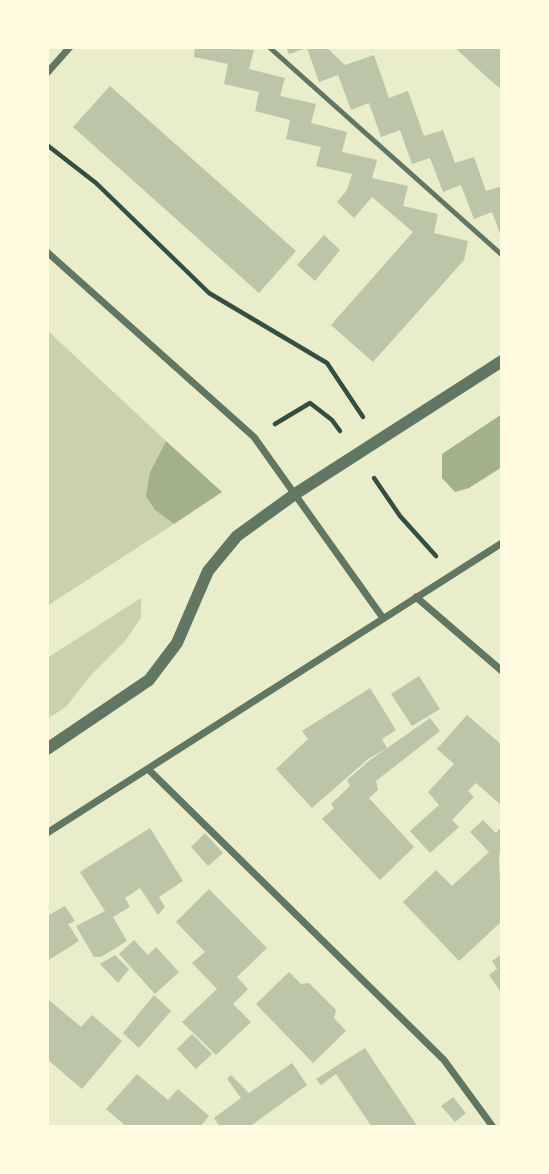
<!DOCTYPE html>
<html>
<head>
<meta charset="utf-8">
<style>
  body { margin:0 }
  #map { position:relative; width:549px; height:1174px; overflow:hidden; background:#e9edc9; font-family:"Archivo Narrow",sans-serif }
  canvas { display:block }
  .frame { position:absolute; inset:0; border:49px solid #fefae0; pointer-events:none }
</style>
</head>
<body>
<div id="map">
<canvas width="549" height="1174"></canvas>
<div class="frame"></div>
</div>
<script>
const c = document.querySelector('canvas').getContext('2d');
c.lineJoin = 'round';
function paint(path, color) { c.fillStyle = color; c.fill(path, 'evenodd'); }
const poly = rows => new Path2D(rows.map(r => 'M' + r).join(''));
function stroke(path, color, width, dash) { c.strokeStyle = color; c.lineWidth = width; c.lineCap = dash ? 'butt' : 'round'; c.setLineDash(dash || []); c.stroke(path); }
paint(poly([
  [47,330,166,441,150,472,155,510,174,524,47,606],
  [141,598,141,618,125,641,90,676,66,707,47,719,47,658]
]), '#cad2ad');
paint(poly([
  [502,414,502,467,469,488,455,492,442,478,442,454],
  [166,441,222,492,174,524,155,510,146,496,150,472]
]), '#a3b18a');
paint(poly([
  [195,47,254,50,249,69,285,78,280,96,316,104,311,123,347,132,342,152,377,160,372,178,408,186,403,206,438,214,434,233,468,241,464,260,373,362,331,325,413,232,372,197,354,218,337,202,347,190,352,174,316,166,321,147,286,139,290,120,255,111,259,92,224,84,228,64,194,57],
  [286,47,326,47,345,65,374,55,389,98,408,91,424,136,443,130,455,163,474,157,486,191,502,186,502,239,492,212,474,219,461,185,443,192,430,158,412,164,400,130,381,137,369,103,351,110,338,75,319,82,307,48,289,54],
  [454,47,502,47,502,90,489,79],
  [110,86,296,251,259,293,73,127],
  [324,235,340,250,315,281,297,265],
  [419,676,440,709,412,726,391,694],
  [370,688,396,730,382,739,387,748,368,759,312,808,276,769,308,739,302,731],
  [467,715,502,745,502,801,500,804,476,783,468,791,474,797,452,820,459,827,430,853,410,831,439,805,428,792,454,764,437,749],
  [430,718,440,731,376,781,378,790,369,798,414,847,380,880,322,819,334,808,331,804,350,786,347,780,370,760],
  [483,820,496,833,502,826,499,861,502,921,459,961,403,902,436,870,452,886,489,852,470,832],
  [150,828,183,881,159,897,165,907,158,915,140,888,125,898,130,907,113,917,127,941,101,957,94,957,76,926,105,911,80,872],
  [205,833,223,853,208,866,191,847],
  [209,889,267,948,237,977,248,989,233,1004,251,1022,216,1055,182,1022,217,989,192,963,205,952,176,922],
  [65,906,75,921,68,924,79,941,47,961,47,916],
  [134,940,148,955,156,947,179,972,155,994,119,954],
  [502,954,502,994,489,975,497,969,492,961],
  [115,955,129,969,118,983,100,964],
  [289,972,301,984,309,983,336,1010,334,1018,346,1031,313,1063,256,1004],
  [154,995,171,1011,139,1048,123,1033],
  [49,1000,81,1027,92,1015,122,1041,82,1089,47,1059],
  [192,1034,212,1054,196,1069,177,1049],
  [365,1048,376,1065,418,1127,372,1127,336,1074,321,1085,316,1079],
  [292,1063,307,1085,249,1127,220,1127,214,1118,241,1098,227,1079,231,1075,249,1093],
  [137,1074,168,1100,178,1089,209,1116,200,1127,127,1127,106,1109],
  [453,1097,466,1113,455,1122,441,1106]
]), '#bcc5a7');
stroke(poly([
  [47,145,96,183,209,293,327,363,363,417],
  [275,424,310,403,332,420,340,431],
  [374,478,400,516,436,556]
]), '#344e41', 4.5);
stroke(poly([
  [269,47,502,255]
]), '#617663', 5);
stroke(poly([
  [47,73,70,47],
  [47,252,254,437,383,618],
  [416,597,502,671],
  [149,770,444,1060,493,1127],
  [47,833,502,543]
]), '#617663', 7);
stroke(poly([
  [47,749,149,680,177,643,208,571,237,536,295,494,502,361]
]), '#617663', 12);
</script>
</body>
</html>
